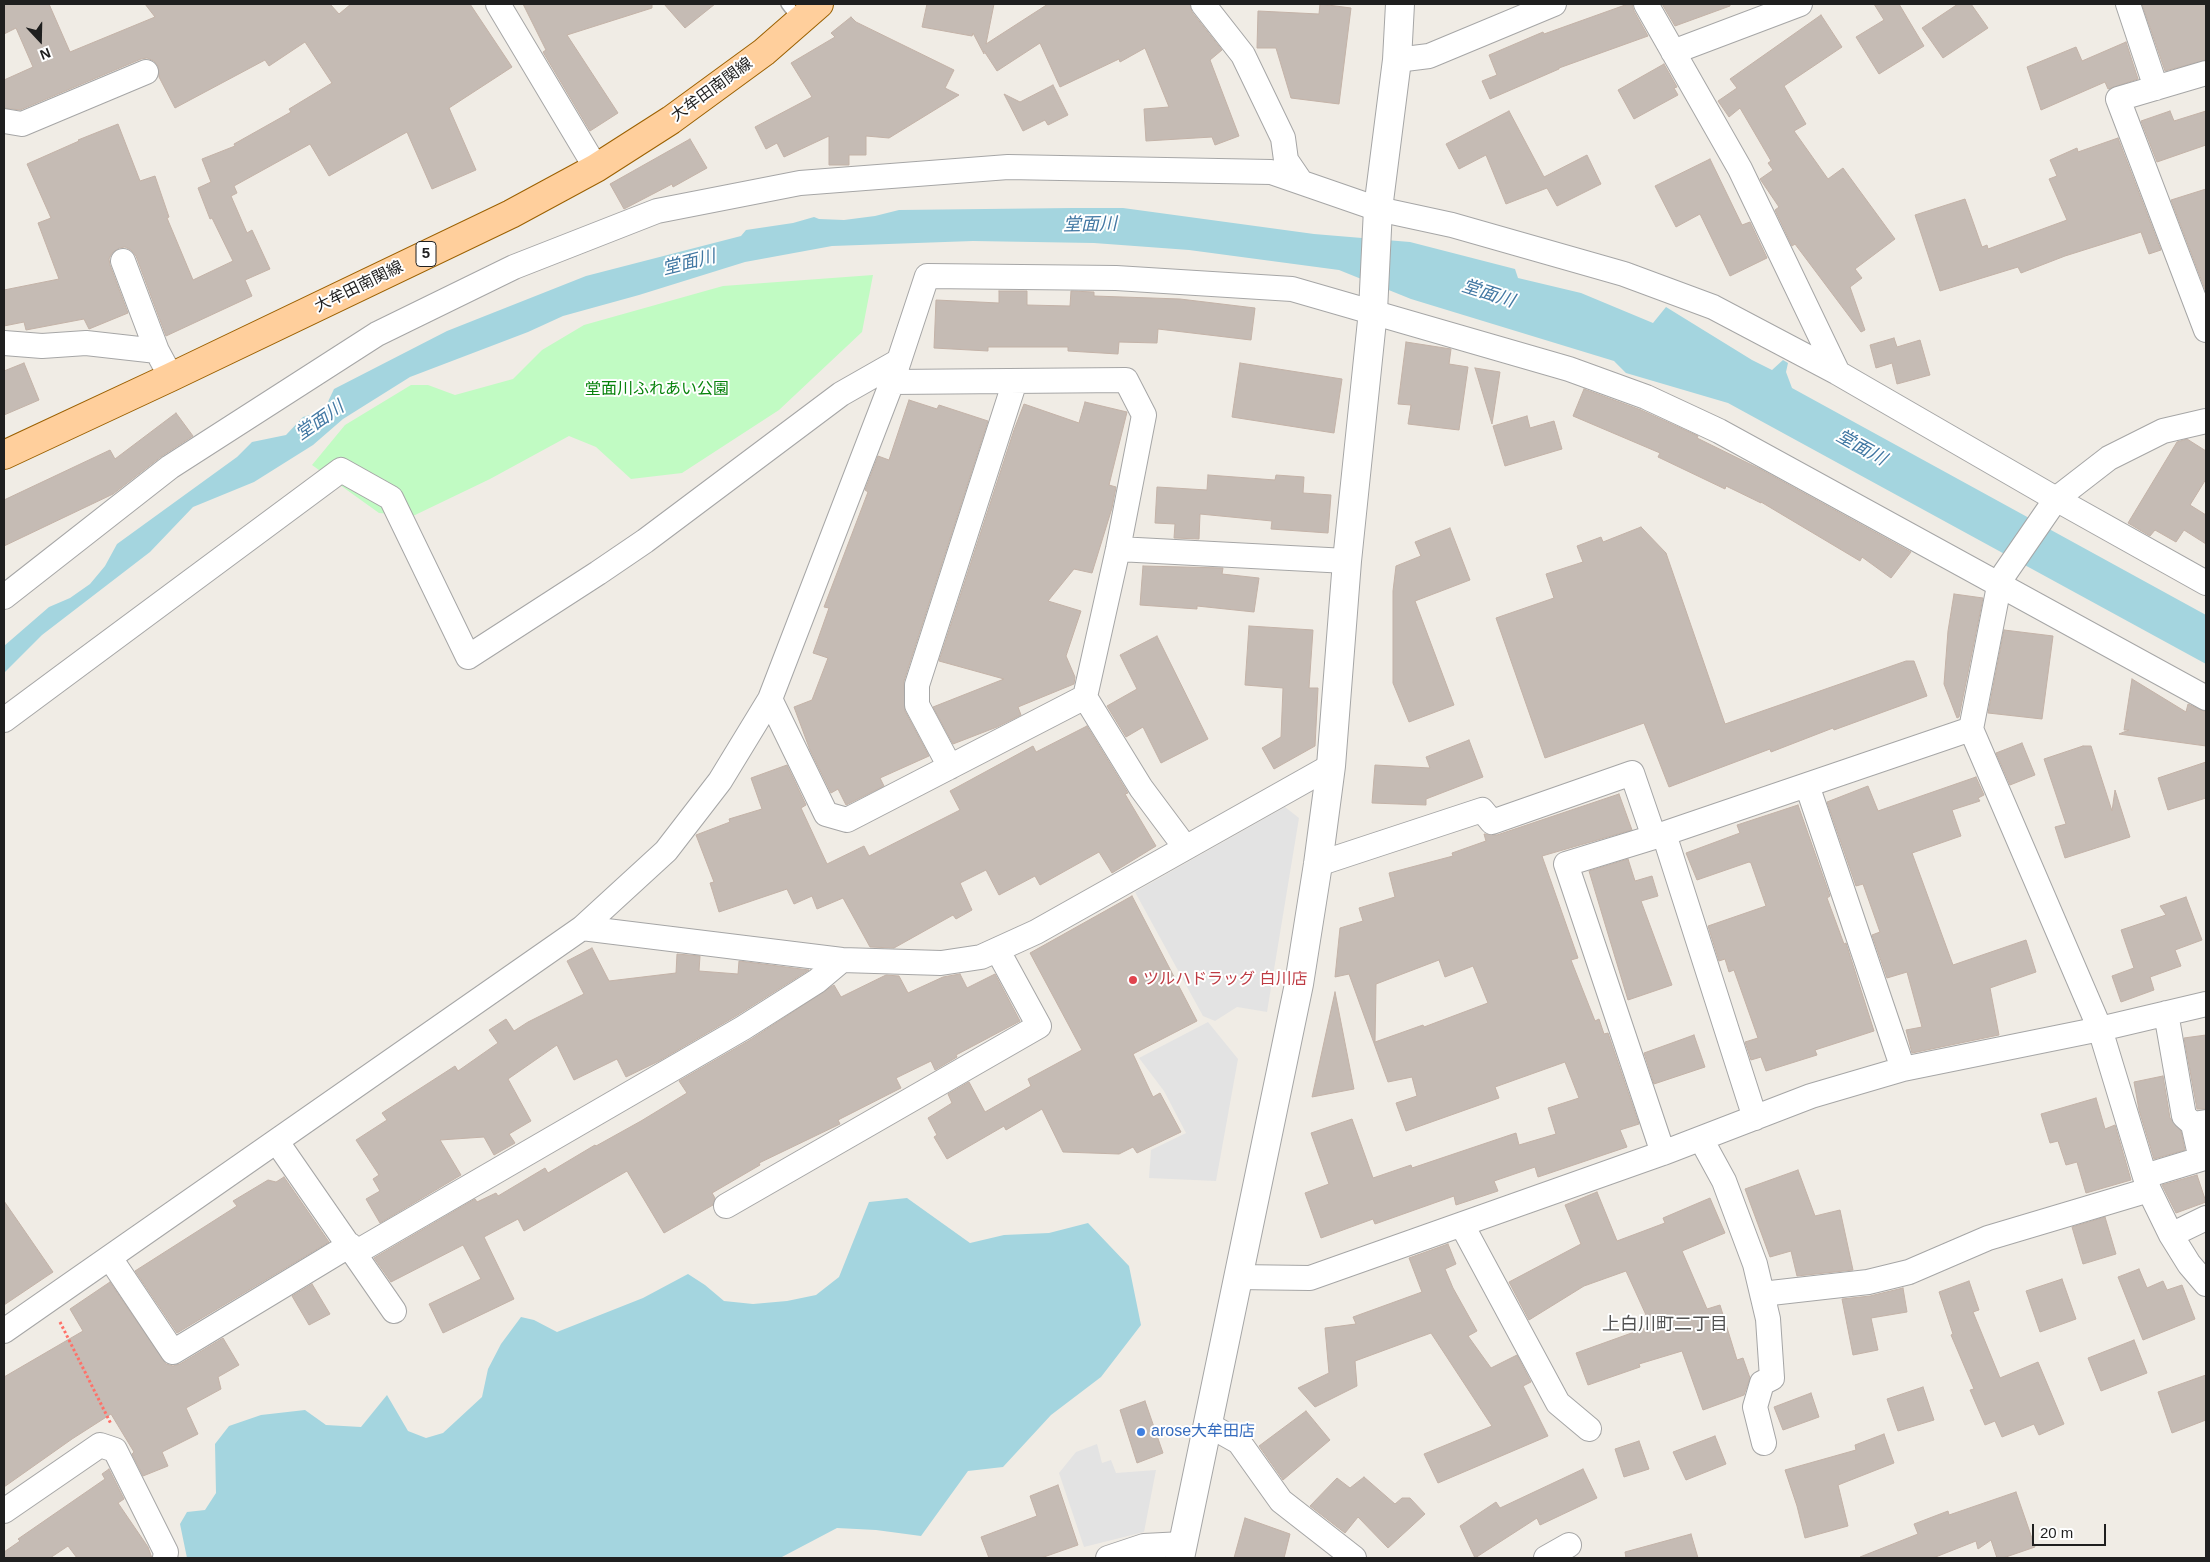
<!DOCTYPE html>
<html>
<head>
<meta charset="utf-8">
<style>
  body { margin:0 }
  #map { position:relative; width:2210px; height:1562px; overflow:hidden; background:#f0ece5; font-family:Helvetica,sans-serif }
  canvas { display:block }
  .frame { position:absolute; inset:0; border:5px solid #1f1f1f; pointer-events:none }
  .north { position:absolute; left:15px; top:15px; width:50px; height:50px; -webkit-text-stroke:4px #fff; paint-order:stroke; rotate:159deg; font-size:14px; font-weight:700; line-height:20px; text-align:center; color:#1f1f1f }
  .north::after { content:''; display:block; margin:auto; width:18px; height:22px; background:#1f1f1f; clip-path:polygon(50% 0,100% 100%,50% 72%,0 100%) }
  .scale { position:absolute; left:2032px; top:1524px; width:74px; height:22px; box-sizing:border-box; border:2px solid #1f1f1f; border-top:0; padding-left:6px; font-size:15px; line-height:18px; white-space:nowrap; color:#1f1f1f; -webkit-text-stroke:4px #fff; paint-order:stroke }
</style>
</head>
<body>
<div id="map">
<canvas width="2210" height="1562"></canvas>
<div class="frame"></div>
<div class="north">N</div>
<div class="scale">20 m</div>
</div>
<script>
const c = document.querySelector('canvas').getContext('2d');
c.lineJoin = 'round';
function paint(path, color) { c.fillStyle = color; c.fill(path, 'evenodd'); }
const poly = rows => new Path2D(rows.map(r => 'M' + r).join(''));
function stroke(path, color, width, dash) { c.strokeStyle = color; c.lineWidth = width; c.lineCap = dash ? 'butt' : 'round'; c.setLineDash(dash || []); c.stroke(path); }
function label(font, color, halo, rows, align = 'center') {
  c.font = font + ' Helvetica,"Noto Sans JP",sans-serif'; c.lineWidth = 4; c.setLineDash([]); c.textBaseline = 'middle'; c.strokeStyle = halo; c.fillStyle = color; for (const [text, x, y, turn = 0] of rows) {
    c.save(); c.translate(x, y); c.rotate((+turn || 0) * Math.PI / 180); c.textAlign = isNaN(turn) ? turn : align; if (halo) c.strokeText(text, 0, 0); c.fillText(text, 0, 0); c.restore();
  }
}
paint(poly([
  [873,275,862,332,779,410,682,473,631,479,596,447,569,436,490,479,413,516,379,513,312,465,345,425,411,385,428,385,455,395,513,379,542,350,584,325,723,286]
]), '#c1fbc3');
paint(poly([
  [1285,807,1299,818,1267,1012,1237,1007,1215,1021,1203,1016,1135,892],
  [1208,1022,1238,1059,1216,1181,1149,1178,1151,1150,1186,1133,1164,1091,1139,1058],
  [1097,1444,1102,1463,1111,1460,1116,1473,1156,1470,1144,1532,1084,1547,1059,1473,1076,1452]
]), '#e3e3e3');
paint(poly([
  [1072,208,1123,208,1314,234,1410,242,1515,269,1518,278,1581,293,1653,323,1666,307,1752,360,1772,370,1783,360,1788,363,1786,372,1792,388,2206,615,2206,664,1728,403,1626,373,1614,361,1411,299,1339,270,1189,250,1094,243,973,241,832,246,745,262,639,295,563,316,528,332,410,377,343,419,313,445,254,482,193,507,150,552,42,635,4,673,4,646,49,607,70,598,90,584,105,566,117,544,237,457,252,442,286,435,303,417,317,413,326,406,334,389,447,331,586,276,741,236,746,230,793,223,814,217,819,219,844,220,875,216,899,210],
  [907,1198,970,1243,1004,1235,1049,1233,1088,1223,1129,1266,1141,1325,1101,1377,1051,1415,1003,1467,968,1471,921,1536,876,1530,837,1528,780,1558,187,1558,180,1524,187,1512,205,1510,216,1493,215,1444,229,1426,261,1415,305,1410,326,1425,361,1427,387,1395,408,1431,426,1438,443,1433,482,1397,488,1369,501,1344,521,1317,534,1320,557,1332,643,1298,688,1274,705,1285,724,1301,753,1304,787,1301,816,1295,839,1277,869,1202]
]), '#a4d5df');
const building = poly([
  [4,4,49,4,70,52,155,17,145,4,330,4,339,14,351,4,470,4,512,67,449,108,476,170,432,189,407,132,329,176,310,144,234,186,237,193,231,196,247,233,252,230,270,269,245,280,252,296,166,336,136,256,131,250,125,247,119,248,112,253,109,259,110,265,128,313,89,329,84,319,26,330,24,322,4,326,4,290,59,279,38,223,51,218,27,164,79,141,78,140,118,124,140,181,155,176,169,217,167,218,193,280,233,261,212,218,210,219,198,188,211,182,202,159,235,146,234,144,291,112,289,109,332,83,305,42,269,66,265,60,175,108,159,77,158,66,154,61,147,58,141,59,20,110,4,108,4,80,33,67,16,28,4,34,4,4],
  [523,4,652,4,652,8,567,35,618,113,590,131,543,52,546,50,523,4],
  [664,4,715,4,685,28,664,4],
  [927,4,994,4,986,44,1048,4,1190,4,1192,12,1222,50,1210,60,1239,136,1215,145,1212,137,1146,141,1144,109,1169,107,1145,48,1120,62,1119,59,1060,87,1040,43,997,71,984,51,984,54,973,33,972,36,922,27,927,4],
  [1320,4,1351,8,1339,104,1291,98,1276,48,1257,48,1258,11,1319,14,1320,4],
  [1628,4,1632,4,1634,11,1648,36,1559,68,1559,69,1490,99,1482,81,1497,75,1489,55,1543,32,1544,34,1628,4],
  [1662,4,1730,4,1730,6,1675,26,1662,4],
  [1874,4,1899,4,1924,46,1879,74,1856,37,1884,20,1874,4],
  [1958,4,1971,4,1988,28,1943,58,1922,28,1958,4],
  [2142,4,2206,4,2206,60,2165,71,2142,4],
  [1821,15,1842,47,1784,86,1806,124,1794,131,1828,179,1843,168,1895,239,1855,269,1862,278,1850,287,1865,330,1861,332,1795,244,1792,246,1775,210,1779,207,1760,179,1773,170,1768,163,1771,161,1740,108,1729,117,1718,101,1737,88,1730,79,1821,15],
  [851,17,856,22,954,70,945,88,959,95,889,138,866,136,866,155,849,155,849,165,829,165,829,136,784,157,777,143,766,149,755,127,812,97,791,63,835,37,831,33,851,17],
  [2126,42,2138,79,2108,89,2105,82,2041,110,2027,67,2076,47,2082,61,2126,42],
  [1664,64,1677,87,1674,88,1678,95,1634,119,1618,90,1664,64],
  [1053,85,1068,115,1048,125,1045,120,1023,131,1004,94,1020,102,1053,85],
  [1509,111,1544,177,1587,155,1601,184,1557,206,1547,188,1506,204,1486,155,1459,169,1446,144,1509,111],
  [2170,111,2174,121,2206,111,2206,145,2157,162,2141,121,2170,111],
  [2118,138,2161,250,2149,254,2141,232,2065,256,2021,273,2018,267,1940,291,1915,215,1965,199,1982,247,1987,245,1988,249,2067,220,2049,179,2057,176,2050,160,2077,148,2078,152,2118,138],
  [690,139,707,168,673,187,672,184,624,209,610,184,690,139],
  [1710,159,1742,225,1750,222,1767,258,1730,276,1700,214,1676,227,1655,186,1710,159],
  [2206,189,2206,292,2171,200,2206,189],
  [999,291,1027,291,1027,305,1070,306,1071,291,1094,292,1094,296,1180,299,1255,308,1251,340,1158,329,1157,343,1119,342,1118,354,1068,351,1068,347,988,347,988,351,934,348,936,300,999,303,999,291],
  [1894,338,1897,347,1920,340,1930,375,1897,384,1892,363,1876,368,1870,345,1894,338],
  [1406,342,1451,349,1449,364,1468,367,1459,430,1408,424,1411,405,1398,404,1406,342],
  [24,363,39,400,4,415,4,371,24,363],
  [1240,363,1342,379,1334,433,1232,417,1240,363],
  [1475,368,1500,372,1492,424,1475,368],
  [1584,389,1641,410,1698,436,1697,438,1760,469,1911,552,1891,578,1862,557,1860,561,1761,502,1761,503,1726,486,1725,489,1658,457,1660,453,1573,416,1584,389],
  [909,400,937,409,939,405,988,421,904,681,905,711,929,756,880,778,884,786,846,805,838,789,831,793,810,750,794,707,812,700,828,658,813,653,829,608,824,607,868,492,865,490,878,456,889,460,909,400],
  [1085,402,1127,412,1109,485,1116,487,1112,508,1092,573,1074,569,1048,601,1081,611,1066,656,1075,677,1074,684,1018,707,1021,715,997,727,953,744,933,707,1004,679,939,661,1014,430,1024,404,1079,423,1085,402],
  [176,413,193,436,162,456,113,494,4,546,4,500,110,450,115,459,176,413],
  [1527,416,1530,428,1554,421,1562,449,1505,466,1493,426,1527,416],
  [2187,439,2206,451,2206,479,2190,505,2206,515,2206,544,2184,530,2176,542,2155,530,2150,536,2128,523,2177,442,2187,439],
  [1208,475,1275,480,1276,475,1304,477,1303,493,1331,495,1328,533,1271,529,1272,521,1200,514,1199,539,1174,538,1175,524,1155,523,1157,487,1207,490,1208,475],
  [1641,527,1666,553,1725,724,1906,661,1914,661,1927,696,1834,730,1833,728,1771,752,1770,749,1669,787,1644,723,1545,758,1496,618,1554,598,1546,574,1583,562,1577,546,1601,537,1603,542,1641,527],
  [1450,528,1470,580,1415,601,1454,705,1409,722,1393,683,1393,591,1396,566,1421,556,1415,542,1450,528],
  [1143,566,1223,568,1222,574,1259,578,1254,612,1197,606,1197,609,1140,605,1143,566],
  [1954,594,1983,598,1959,717,1957,718,1944,684,1948,631,1954,594],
  [1249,626,1313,630,1309,688,1318,688,1315,746,1274,769,1262,748,1281,737,1283,688,1245,685,1249,626],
  [2004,630,2053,636,2042,719,1988,713,2004,630],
  [1157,636,1208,739,1161,763,1143,727,1126,737,1107,706,1137,689,1120,655,1157,636],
  [2132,679,2186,712,2188,704,2206,712,2206,746,2119,734,2129,730,2124,730,2132,679],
  [1087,726,1128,793,1125,794,1156,846,1112,873,1099,852,1040,885,1035,876,999,895,986,870,960,883,972,910,956,919,953,915,894,948,870,947,843,898,817,909,812,896,794,904,787,889,719,912,710,883,714,882,696,835,730,822,729,819,762,809,751,778,787,765,806,805,801,808,827,864,864,846,869,856,960,810,950,791,1033,746,1036,752,1087,726],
  [1469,740,1483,777,1426,799,1426,805,1372,803,1375,765,1430,768,1426,757,1469,740],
  [2022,743,2035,775,2010,785,1996,753,2022,743],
  [2083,746,2091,746,2112,811,2115,790,2130,837,2065,858,2055,827,2066,824,2044,759,2083,746],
  [2206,762,2206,798,2168,810,2158,778,2206,762],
  [1976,777,1984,795,1978,798,1980,801,1952,810,1961,836,1912,853,1953,965,2026,940,2036,972,1990,988,1999,1035,1912,1053,1906,1030,1922,1027,1907,972,1887,978,1872,935,1880,932,1863,884,1856,886,1827,802,1868,786,1878,811,1976,777],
  [1619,794,1632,830,1542,856,1578,958,1571,960,1595,1021,1599,1019,1604,1034,1608,1033,1639,1124,1620,1130,1627,1147,1538,1177,1535,1167,1494,1181,1498,1191,1456,1205,1454,1196,1375,1224,1373,1219,1321,1238,1305,1193,1329,1184,1311,1133,1352,1119,1373,1178,1411,1165,1412,1168,1516,1133,1519,1145,1556,1134,1548,1108,1579,1098,1565,1062,1495,1087,1499,1098,1406,1131,1396,1103,1417,1096,1412,1077,1388,1082,1349,974,1335,977,1340,928,1363,921,1359,908,1395,897,1389,873,1453,856,1452,853,1486,841,1484,834,1497,835,1619,794],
  [1439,960,1445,977,1473,966,1488,1003,1424,1027,1423,1025,1375,1042,1376,984,1439,960],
  [1798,805,1830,896,1827,898,1844,944,1846,943,1874,1031,1815,1050,1817,1055,1766,1071,1761,1057,1751,1060,1745,1042,1758,1038,1734,970,1729,972,1725,959,1719,961,1708,926,1766,906,1751,863,1749,862,1697,880,1686,853,1740,833,1737,825,1798,805],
  [1628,859,1635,881,1652,876,1658,896,1641,901,1672,985,1628,1000,1589,871,1628,859],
  [1132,896,1197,1021,1133,1054,1153,1097,1160,1093,1181,1132,1137,1153,1133,1147,1119,1154,1063,1152,1042,1109,1006,1130,1004,1126,947,1159,934,1137,937,1135,928,1118,952,1103,948,1094,969,1082,985,1112,1031,1086,1028,1079,1082,1050,1030,953,1132,896],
  [2186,897,2202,940,2175,950,2181,966,2150,977,2154,990,2121,1002,2112,976,2134,968,2121,930,2166,915,2160,906,2186,897],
  [592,948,609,981,676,973,677,954,700,956,699,971,738,974,739,961,809,970,736,1016,659,1061,626,1077,617,1059,574,1080,557,1045,508,1079,531,1121,509,1134,515,1143,494,1155,484,1137,440,1140,461,1175,380,1223,366,1199,380,1191,373,1179,379,1175,356,1140,387,1120,382,1113,455,1066,458,1071,498,1043,489,1030,506,1019,514,1031,528,1022,584,994,567,961,592,948],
  [960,974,967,988,995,974,1020,1021,956,1055,957,1057,935,1070,931,1061,896,1078,901,1088,838,1120,840,1124,759,1163,760,1165,712,1193,715,1198,713,1205,664,1233,627,1171,524,1231,518,1219,484,1237,514,1299,443,1333,429,1304,481,1279,463,1245,391,1282,374,1258,475,1199,477,1202,496,1193,498,1196,545,1168,548,1173,595,1145,596,1146,641,1121,687,1093,679,1081,750,1040,834,985,841,997,886,975,899,976,908,993,943,977,960,974],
  [1335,992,1354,1089,1312,1097,1335,992],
  [1694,1035,1705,1067,1654,1084,1644,1053,1694,1035],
  [2206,1035,2206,1109,2197,1109,2184,1038,2206,1035],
  [2163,1076,2170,1118,2181,1131,2185,1150,2154,1159,2139,1110,2134,1082,2163,1076],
  [2096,1098,2105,1129,2115,1125,2131,1180,2086,1193,2077,1162,2066,1165,2058,1141,2050,1143,2041,1114,2096,1098],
  [1798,1170,1815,1216,1840,1210,1853,1270,1797,1276,1791,1251,1770,1257,1745,1189,1798,1170],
  [2197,1175,2206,1202,2176,1213,2162,1185,2197,1175],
  [284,1177,329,1242,177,1333,135,1271,237,1206,233,1201,268,1180,276,1182,284,1177],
  [1597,1192,1617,1241,1665,1223,1663,1218,1710,1198,1725,1233,1682,1251,1707,1309,1720,1305,1737,1360,1743,1358,1750,1378,1744,1395,1703,1410,1682,1351,1639,1364,1640,1367,1588,1385,1576,1353,1651,1326,1626,1271,1584,1286,1529,1320,1509,1282,1581,1244,1565,1205,1597,1192],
  [4,1201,53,1272,4,1305,4,1201],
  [2105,1217,2116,1254,2083,1264,2072,1227,2105,1217],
  [1448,1244,1456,1264,1445,1269,1453,1288,1477,1331,1468,1336,1491,1368,1517,1355,1531,1382,1523,1386,1548,1436,1438,1483,1424,1454,1492,1426,1431,1333,1355,1361,1357,1386,1315,1407,1298,1388,1329,1373,1325,1328,1356,1324,1353,1317,1422,1292,1409,1258,1448,1244],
  [2139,1269,2147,1288,2163,1281,2167,1290,2182,1285,2195,1319,2143,1340,2118,1277,2139,1269],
  [2062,1279,2076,1319,2040,1332,2026,1291,2062,1279],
  [1969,1281,1979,1310,1973,1312,2000,1378,2038,1362,2064,1424,2039,1435,2034,1424,2002,1437,1995,1421,1985,1425,1970,1390,1974,1389,1951,1335,1953,1334,1939,1292,1969,1281],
  [110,1282,166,1364,173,1366,180,1364,223,1338,239,1365,218,1377,221,1389,186,1408,198,1434,162,1452,168,1466,143,1476,132,1454,134,1452,111,1414,72,1439,4,1487,4,1377,83,1331,70,1309,110,1282],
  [312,1284,330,1314,309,1325,292,1296,312,1284],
  [1903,1288,1907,1312,1871,1318,1878,1350,1853,1355,1842,1299,1870,1296,1903,1288],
  [2134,1340,2147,1373,2101,1391,2088,1358,2134,1340],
  [2206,1375,2206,1420,2172,1433,2158,1392,2206,1375],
  [1923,1387,1934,1420,1898,1431,1887,1399,1923,1387],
  [1811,1393,1819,1417,1783,1430,1774,1407,1811,1393],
  [1145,1401,1163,1453,1137,1463,1120,1410,1145,1401],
  [1306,1411,1330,1440,1283,1480,1259,1446,1306,1411],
  [1884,1434,1894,1463,1838,1485,1848,1526,1805,1538,1797,1506,1785,1470,1856,1450,1855,1445,1884,1434],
  [1715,1436,1726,1464,1686,1480,1673,1452,1715,1436],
  [1639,1441,1649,1469,1624,1477,1615,1449,1639,1441],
  [109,1469,124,1499,118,1503,148,1547,152,1558,77,1558,68,1546,50,1558,4,1558,4,1552,20,1541,18,1539,105,1479,102,1474,109,1469],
  [1583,1469,1597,1498,1540,1525,1537,1518,1475,1558,1460,1526,1496,1502,1500,1508,1583,1469],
  [1364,1477,1395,1504,1402,1498,1410,1498,1425,1514,1388,1548,1358,1517,1345,1533,1310,1506,1337,1478,1350,1488,1364,1477],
  [1058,1485,1078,1545,1041,1558,989,1558,981,1537,1037,1516,1030,1496,1058,1485],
  [2016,1492,2035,1547,2003,1558,1997,1558,1991,1540,1978,1549,1976,1541,1933,1558,1861,1558,1860,1557,1918,1534,1914,1524,1948,1511,1949,1515,2016,1492],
  [1245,1518,1290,1534,1284,1558,1234,1558,1245,1518],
  [1691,1534,1698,1558,1626,1558,1625,1552,1691,1534]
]);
paint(building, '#c5bbb4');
stroke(building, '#c3b2a7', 1);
const service = poly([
  [787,4,800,21]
]);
const minor = poly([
  [498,4,596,168],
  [1203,4,1243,55,1283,138,1286,160,1301,182],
  [1646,4,1740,169,1838,373],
  [2128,4,2156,88],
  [1673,52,1800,4],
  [1397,60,1429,56,1554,4],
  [2206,73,2118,99,2206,330],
  [4,121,22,124,146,72],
  [123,261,157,351],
  [4,343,42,346,86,343,157,351,171,377],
  [892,382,1126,380,1144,415,1118,549,1085,697,1141,788,1185,847],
  [2206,421,2163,431,2109,458,2056,499,2005,573,1999,586,1971,729,2100,1029,2149,1190,2171,1235,2189,1264,2206,1284],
  [1118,549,1347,561],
  [4,597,170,467,377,334,514,267,657,211,800,183,1008,167,1271,172,1378,209,1452,225,1624,274,1713,307,1838,373,2056,499,2206,583],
  [770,699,826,814,847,820,1085,697],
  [4,720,341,470,391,498,468,657,598,573,645,541,841,394,899,361],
  [950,767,917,705,917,685,1015,381],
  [1807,785,1903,1069],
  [1664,834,1755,1118],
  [1318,864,1482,810,1492,822,1632,773,1654,837],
  [582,928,842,960,941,963,981,957,1036,932,1331,766],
  [2166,1013,2184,1116,2193,1124],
  [1701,1139,1724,1181,1755,1264,1768,1319,1772,1378,1762,1383,1755,1407,1764,1443],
  [277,1142,394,1311],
  [1663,1153,1566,864,1654,837,1971,729],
  [2145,1176,2201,1159,2193,1124,2206,1122],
  [726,1206,1039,1026,998,951],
  [1462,1225,1558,1403,1589,1429],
  [2171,1235,2206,1218],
  [355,1253,743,1028,817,981,842,960],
  [110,1258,173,1352,350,1245],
  [1237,1277,1310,1278,1663,1153,1811,1096,1903,1069,2100,1029,2206,1004],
  [1762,1294,1868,1282,1909,1272,1988,1238,2149,1190],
  [4,1331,582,928,666,851,720,781,770,699,892,382,927,276,1116,278,1292,289,1569,369,1646,397,1719,431,2206,698],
  [1207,1424,1239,1442,1281,1501,1354,1558],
  [4,1511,100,1445,115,1450,166,1552,165,1558],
  [1108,1558,1144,1546,1183,1544],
  [1546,1558,1569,1545]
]);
const tertiary = poly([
  [1180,1558,1299,984,1318,864,1331,766,1347,561,1373,311,1378,209,1397,60,1400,4]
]);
const primary = poly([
  [4,455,171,377,511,214,596,168,671,120,764,52,819,4]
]);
stroke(service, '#a6a6a6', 14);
stroke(minor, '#a6a6a6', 26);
stroke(tertiary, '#a6a6a6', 30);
stroke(primary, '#9b6000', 30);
stroke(poly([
  [60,1322,111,1424]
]), '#ff7068', 3, [2.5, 2.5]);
stroke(service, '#fff', 11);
stroke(minor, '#fff', 24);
stroke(tertiary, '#fff', 28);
stroke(primary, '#ffcf9c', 28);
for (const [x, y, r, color] of [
  [1133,980,5,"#e0444e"],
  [1141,1432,5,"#3f7fe0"]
]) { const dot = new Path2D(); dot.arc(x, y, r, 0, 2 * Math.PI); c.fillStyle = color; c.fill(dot); stroke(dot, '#fff', 2); }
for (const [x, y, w] of [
  [426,254,20]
]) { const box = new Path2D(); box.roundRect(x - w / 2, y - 12.5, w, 25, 4); c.fillStyle = '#fff'; c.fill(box); stroke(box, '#1f1f1f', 1); }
label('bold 15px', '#1f1f1f', null, [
  ["5",426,254]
]);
label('16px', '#1f1f1f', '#fff', [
  ["大牟田南関線",712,90,-36],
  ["大牟田南関線",359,287,-26]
]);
label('16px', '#08830c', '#fff', [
  ["堂面川ふれあい公園",657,390]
]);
label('16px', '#be3a42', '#fff', [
  ["ツルハドラッグ 白川店",1143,980]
], 'left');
label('16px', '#366cbe', '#fff', [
  ["arose大牟田店",1151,1432]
], 'left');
label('italic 18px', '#4278a3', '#fff', [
  ["堂面川",1090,225,-1],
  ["堂面川",689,263,-14],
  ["堂面川",1488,294,18],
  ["堂面川",320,421,-35],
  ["堂面川",1861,448,29]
]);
label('18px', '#525252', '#fff', [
  ["上白川町二丁目",1665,1325]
]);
</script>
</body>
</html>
